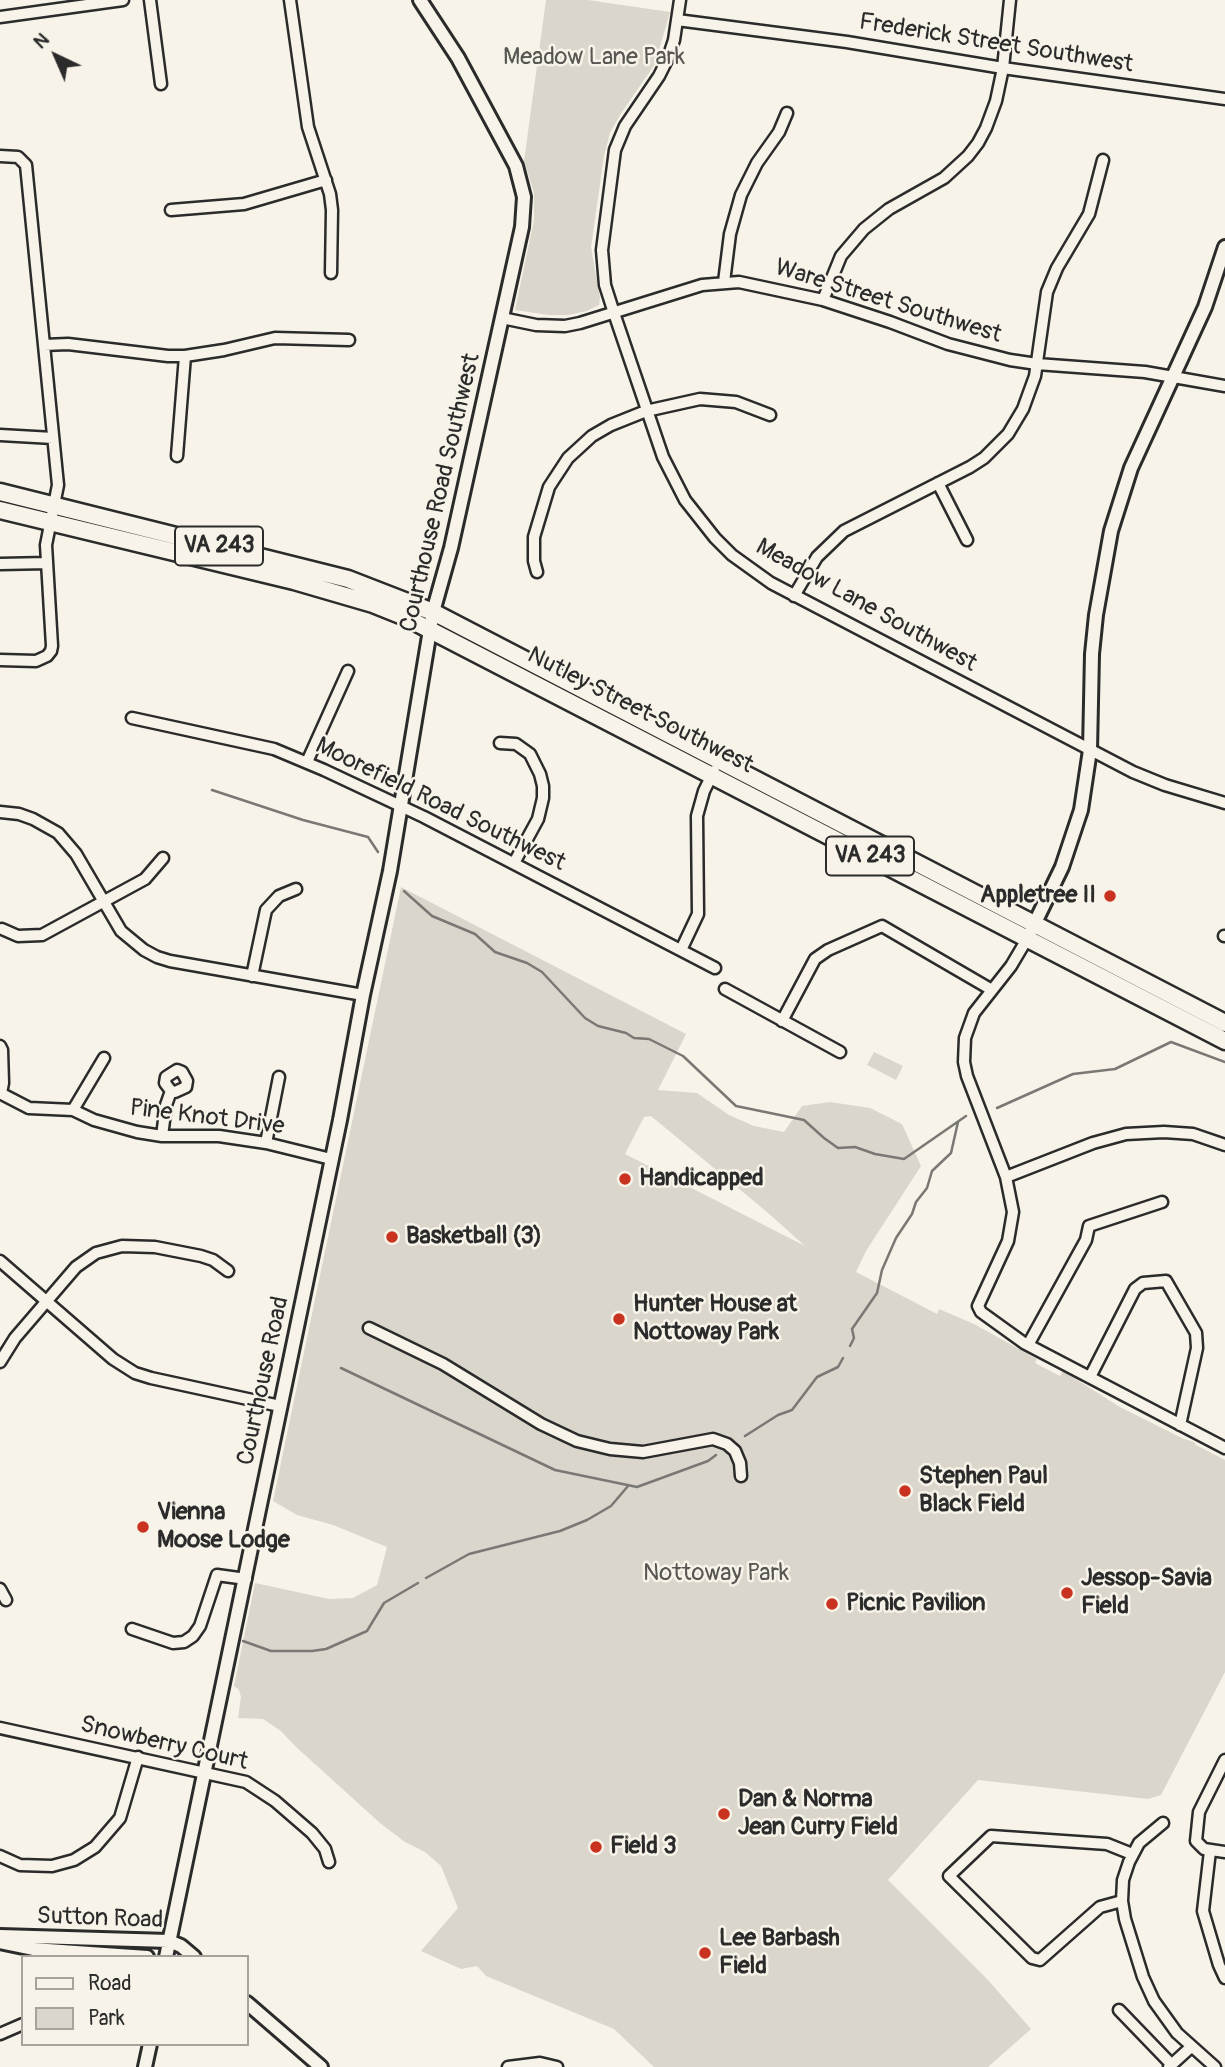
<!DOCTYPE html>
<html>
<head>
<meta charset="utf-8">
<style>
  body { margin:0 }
  #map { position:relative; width:1225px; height:2067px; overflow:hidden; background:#f7f3e8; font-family:Pangolin,sans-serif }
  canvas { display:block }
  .legend { position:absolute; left:21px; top:1955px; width:228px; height:91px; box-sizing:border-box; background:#f7f3e8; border:2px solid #a5a39c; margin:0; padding:9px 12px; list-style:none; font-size:21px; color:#2b2b2b }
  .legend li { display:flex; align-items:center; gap:14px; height:35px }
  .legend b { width:35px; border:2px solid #a5a39c }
  .north { position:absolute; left:21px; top:21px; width:70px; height:70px; -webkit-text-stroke:5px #f7f3e8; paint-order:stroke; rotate:316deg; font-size:19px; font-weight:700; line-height:28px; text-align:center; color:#2b2b2b }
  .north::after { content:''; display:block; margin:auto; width:24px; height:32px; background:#2b2b2b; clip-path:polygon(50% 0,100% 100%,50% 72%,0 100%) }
</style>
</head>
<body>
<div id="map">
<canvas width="1225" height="2067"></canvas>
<ul class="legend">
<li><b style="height:9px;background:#f7f3e8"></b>Road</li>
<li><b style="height:19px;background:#dad6cc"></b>Park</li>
</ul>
<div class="north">N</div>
</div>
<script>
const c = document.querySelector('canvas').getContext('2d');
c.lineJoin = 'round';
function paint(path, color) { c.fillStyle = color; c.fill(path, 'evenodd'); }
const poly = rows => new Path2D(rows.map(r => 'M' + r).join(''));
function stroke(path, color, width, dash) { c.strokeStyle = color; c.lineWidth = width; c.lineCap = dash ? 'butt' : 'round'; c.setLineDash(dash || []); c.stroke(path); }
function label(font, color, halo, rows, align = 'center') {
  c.font = font + ' Pangolin,sans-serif'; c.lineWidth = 5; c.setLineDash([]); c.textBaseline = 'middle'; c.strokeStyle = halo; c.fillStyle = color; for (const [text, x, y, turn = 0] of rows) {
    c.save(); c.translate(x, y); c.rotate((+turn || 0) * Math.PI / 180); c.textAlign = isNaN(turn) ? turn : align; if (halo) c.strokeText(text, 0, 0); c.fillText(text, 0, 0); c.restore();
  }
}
paint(poly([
  [546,0,588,0,670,12,655,64,620,115,610,133,604,156,591,247,600,298,599,305,587,311,568,315,549,315,515,310,534,220,534,193,524,161],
  [401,887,686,1034,658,1090,697,1093,729,1115,754,1126,784,1132,802,1106,830,1102,870,1108,902,1124,921,1166,866,1251,856,1272,937,1314,939,1309,974,1324,1037,1359,1035,1363,1060,1376,1063,1371,1120,1407,1184,1439,1194,1442,1196,1445,1225,1460,1225,1672,1161,1795,1148,1799,978,1780,888,1880,988,1980,1031,2029,988,2067,654,2067,614,2029,486,1976,477,1966,461,1969,421,1951,458,1908,441,1866,425,1852,405,1842,380,1823,295,1746,281,1731,263,1719,238,1718,241,1697,239,1690,234,1686,255,1583,329,1599,353,1598,377,1585,387,1547,333,1525,297,1515,273,1501],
  [651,1116,767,1212,805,1246,625,1154,644,1117],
  [874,1052,903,1066,896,1080,867,1065]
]), '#dad6cc');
stroke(poly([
  [212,790,303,820,368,837,378,852],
  [404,891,432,916,475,934,495,952,527,963,542,972,585,1018,598,1026,626,1033,634,1038,649,1039,683,1056,736,1106,804,1120,824,1138,838,1148,855,1147,875,1154,904,1159,966,1116],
  [997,1108,1073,1074,1115,1069,1171,1042,1225,1062],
  [850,1346,854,1338,852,1329,877,1293,882,1270,896,1238,912,1214,916,1202,927,1188,932,1171,951,1153,958,1122],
  [341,1368,555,1470,637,1487,708,1461,716,1455],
  [745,1436,778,1415,792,1410,817,1377,838,1367,843,1358],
  [426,1578,469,1554,560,1531,587,1520,611,1506,628,1486],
  [243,1641,271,1651,312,1651,326,1649,367,1631,384,1603,418,1583]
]), '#7a7874', 2.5);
const minor = poly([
  [150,0,161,84],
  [290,0,308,127,330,194,332,210,331,273],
  [680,0,674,40,668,58,659,76,625,126,615,150,602,250,605,285,614,313,663,457,685,500,715,538,732,555,771,583,1133,772,1165,785,1225,803],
  [0,17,123,0],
  [677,20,847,42,1003,68,1225,99],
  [0,156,18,157,26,165,58,485,46,545,52,646,51,651,47,656,36,661,0,660],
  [171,210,244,204,326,180],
  [724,282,730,234,741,195,757,163,779,132,787,113],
  [823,300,841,256,864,229,889,209,944,178,968,156,978,143,986,128,996,101,1003,68,1010,0],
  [502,318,536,325,565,326,580,323,702,285,739,282,823,300,890,322,948,344,1010,360,1037,364,1145,372,1225,386],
  [44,345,68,344,168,356,185,356,224,350,275,338,349,340],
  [0,435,53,438],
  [177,456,185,356],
  [938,483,967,540],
  [0,564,47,563],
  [537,572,534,561,534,537,549,487,568,458,592,436,611,425,646,411,700,399,736,402,770,415],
  [794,596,817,557,844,531,970,467,984,458,1008,434,1023,409,1035,376,1047,292,1057,268,1089,214,1103,160],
  [132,718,274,749,324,770,424,817,715,968],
  [500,743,516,744,530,754,540,774,543,786,543,798,538,819,514,863],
  [307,762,348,671],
  [0,812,19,814,33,819,58,833,76,854,121,931,144,950,157,957,170,961,363,995],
  [2,929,18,936,42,935,145,879,163,858],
  [1224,936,1225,936],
  [1027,939,1011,966,974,1013,965,1038,964,1062,967,1076,1006,1177,1013,1212,1008,1241,978,1306,981,1312,1024,1343,1225,1448],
  [681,950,698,914,697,816,704,791,714,771],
  [252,976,266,910,279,896,296,889],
  [725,989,840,1052],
  [782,1021,815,959,828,950,882,926,992,990],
  [0,1046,2,1050,3,1083,1,1093],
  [0,1093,29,1108,73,1110,94,1120,137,1132,162,1136,219,1136,266,1143,331,1159],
  [73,1110,104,1058],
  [162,1136,166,1105,171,1091,165,1083,166,1077,177,1070,182,1072,187,1081,186,1087,175,1092,171,1091],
  [266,1143,279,1077],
  [1006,1177,1093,1143,1126,1134,1164,1132,1193,1134,1225,1145],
  [0,1261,113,1359,135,1373,151,1378,280,1406],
  [369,1328,443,1364,541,1424,577,1441,610,1449,643,1452,713,1439,727,1444,735,1451,740,1463,741,1476],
  [1028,1345,1086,1240,1089,1226,1162,1202],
  [0,1362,15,1338,76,1267,96,1253,122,1246,155,1247,201,1256,213,1260,228,1271],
  [1090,1377,1135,1289,1143,1283,1166,1281,1196,1333,1197,1348,1180,1425],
  [0,1589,6,1600],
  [132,1629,173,1643,184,1642,193,1636,200,1626,217,1575,246,1579],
  [0,1728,246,1782,275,1801,312,1833,325,1849,329,1862],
  [1225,1760,1199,1812,1196,1841,1204,1849,1225,1852],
  [1163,1823,1139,1843,1129,1862,1123,1880,1122,1901,1125,1919,1143,1977,1154,2001,1177,2033,1215,2067],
  [1210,1851,1203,1911,1219,1965,1225,1978],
  [0,1856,20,1865,52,1866,74,1860,95,1847,120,1818,138,1757],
  [1122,1901,1100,1907,1040,1960,1032,1958,949,1876,991,1836,1107,1844,1132,1854],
  [1119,2010,1172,2065],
  [0,2034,23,2024],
  [508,2067,540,2063,557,2067],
  [1169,2067,1191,2047]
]);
const tertiary = poly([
  [1032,929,1062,867,1081,810,1090,750,1092,654,1096,615,1111,531,1131,468,1205,307,1225,247],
  [0,1936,169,1941,181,1946,194,1957],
  [0,1942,33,1949,147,1957],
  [166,1957,340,1120,363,995,390,871,433,612,451,548,522,227,524,197,516,166,458,58,420,0],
  [247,2003,321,2067],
  [145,2067,150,2044]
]);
const primary = poly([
  [0,492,348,579,433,612,1225,1023],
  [0,510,294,581,373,604,403,616,1225,1041]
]);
stroke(minor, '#2b2b2b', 15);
stroke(tertiary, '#2b2b2b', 18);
stroke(primary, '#2b2b2b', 21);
stroke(minor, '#f7f3e8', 10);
stroke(tertiary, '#f7f3e8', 12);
stroke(primary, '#f7f3e8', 16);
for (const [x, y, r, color] of [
  [1110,896,7,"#c8321e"],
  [625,1179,7,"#c8321e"],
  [392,1237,7,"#c8321e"],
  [619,1319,7,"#c8321e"],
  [905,1491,7,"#c8321e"],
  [143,1527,7,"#c8321e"],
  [1067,1593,7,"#c8321e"],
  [832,1604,7,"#c8321e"],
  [724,1814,7,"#c8321e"],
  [596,1847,7,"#c8321e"],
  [705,1953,7,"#c8321e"]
]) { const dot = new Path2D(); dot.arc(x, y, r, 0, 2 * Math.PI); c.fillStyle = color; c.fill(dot); stroke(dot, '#f7f3e8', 2.5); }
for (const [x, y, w] of [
  [219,546,88],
  [870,856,88]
]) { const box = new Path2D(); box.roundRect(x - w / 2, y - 19.5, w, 39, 5); c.fillStyle = '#f7f3e8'; c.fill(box); stroke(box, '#2b2b2b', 2); }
label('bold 23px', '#2b2b2b', null, [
  ["VA 243",219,546],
  ["VA 243",870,856]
]);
label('24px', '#2b2b2b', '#f7f3e8', [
  ["Frederick Street Southwest",996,44,9],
  ["Ware Street Southwest",888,302,17],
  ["Courthouse Road Southwest",441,493,-77],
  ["Meadow Lane Southwest",866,606,29],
  ["Nutley Street Southwest",640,711,27],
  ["Moorefield Road Southwest",440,805,26],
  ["Pine Knot Drive",207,1118,7],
  ["Courthouse Road",264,1381,-78],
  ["Snowberry Court",164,1744,13],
  ["Sutton Road",100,1919,2]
]);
label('24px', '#575653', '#f7f3e8', [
  ["Meadow Lane Park",594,58],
  ["Nottoway Park",716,1574]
]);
label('bold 24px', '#2b2b2b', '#f7f3e8', [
  ["Appletree II",1096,896,"right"],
  ["Handicapped",639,1179],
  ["Basketball (3)",406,1237],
  ["Hunter House at",633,1305],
  ["Nottoway Park",633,1333],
  ["Stephen Paul",919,1477],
  ["Black Field",919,1505],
  ["Vienna",157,1513],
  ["Moose Lodge",157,1541],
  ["Jessop-Savia",1081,1579],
  ["Field",1081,1607],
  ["Picnic Pavilion",846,1604],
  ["Dan & Norma",738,1800],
  ["Jean Curry Field",738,1828],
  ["Field 3",610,1847],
  ["Lee Barbash",719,1939],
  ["Field",719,1967]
], 'left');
</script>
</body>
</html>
